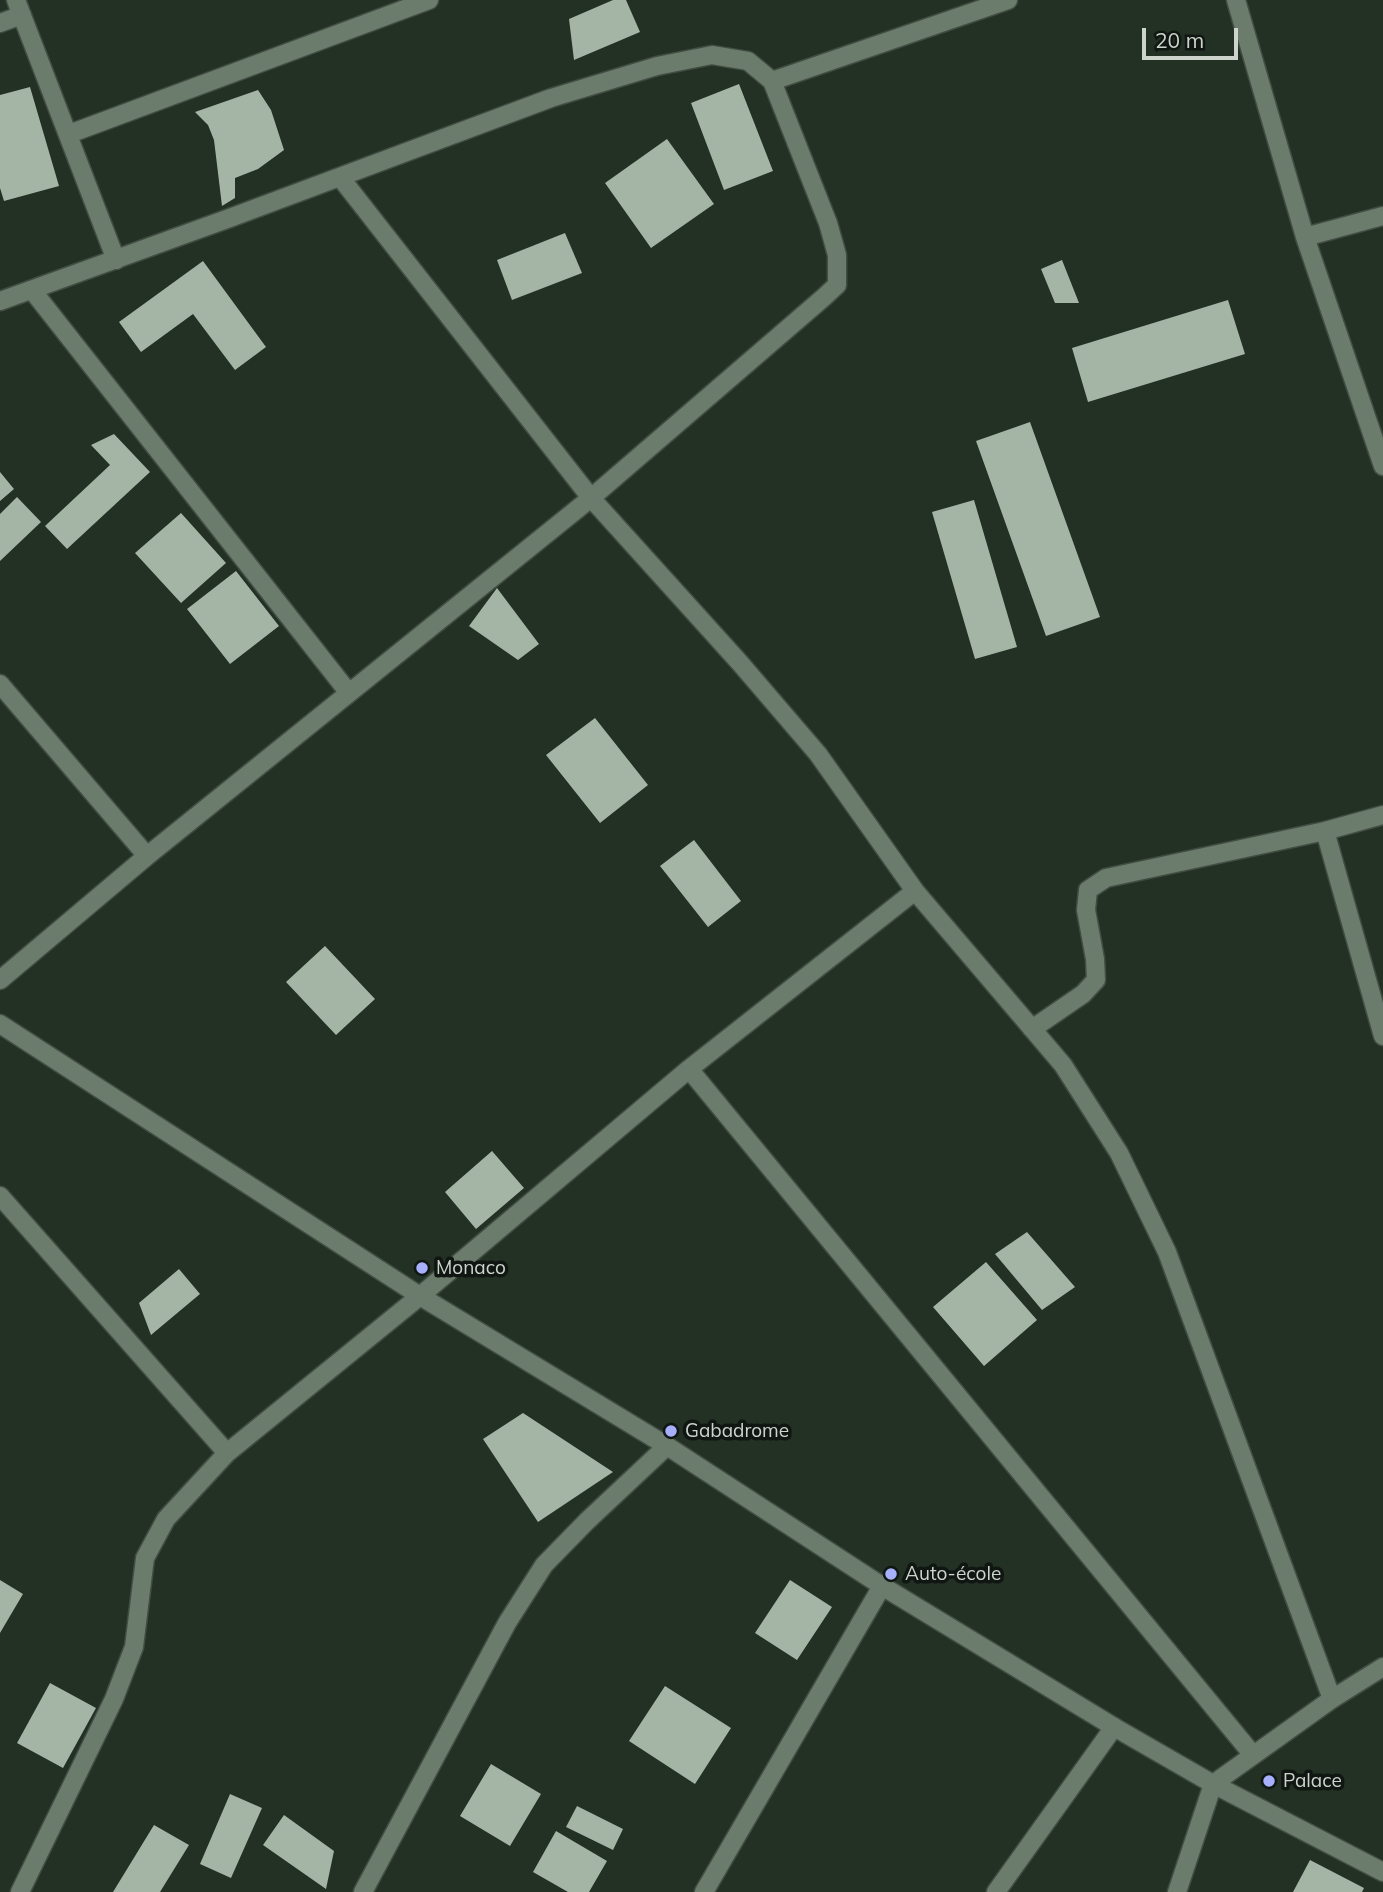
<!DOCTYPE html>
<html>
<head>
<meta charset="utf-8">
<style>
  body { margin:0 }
  #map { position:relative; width:1383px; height:1892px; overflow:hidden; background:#233024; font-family:Mulish,sans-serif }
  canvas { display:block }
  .scale { position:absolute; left:1142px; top:28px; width:96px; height:32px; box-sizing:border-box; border:4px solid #ccd4cc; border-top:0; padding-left:9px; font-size:21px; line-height:24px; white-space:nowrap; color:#ccd4cc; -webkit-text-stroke:5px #101611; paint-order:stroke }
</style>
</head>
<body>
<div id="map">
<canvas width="1383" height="1892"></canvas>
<div class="scale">20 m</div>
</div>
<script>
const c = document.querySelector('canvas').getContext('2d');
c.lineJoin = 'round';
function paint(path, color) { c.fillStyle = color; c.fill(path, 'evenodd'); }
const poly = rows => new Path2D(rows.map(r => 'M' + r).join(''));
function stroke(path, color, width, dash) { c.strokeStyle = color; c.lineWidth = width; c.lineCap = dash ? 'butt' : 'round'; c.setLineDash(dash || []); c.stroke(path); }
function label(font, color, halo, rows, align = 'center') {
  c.font = font + ' Mulish,sans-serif'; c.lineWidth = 7; c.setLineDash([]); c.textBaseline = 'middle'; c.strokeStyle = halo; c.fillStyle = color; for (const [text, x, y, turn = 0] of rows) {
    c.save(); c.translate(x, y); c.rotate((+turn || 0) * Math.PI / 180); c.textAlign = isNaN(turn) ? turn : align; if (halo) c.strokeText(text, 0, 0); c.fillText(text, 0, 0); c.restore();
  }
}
paint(poly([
  [613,0,626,0,640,32,574,60,569,19],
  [739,84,773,171,724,190,691,103],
  [30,87,59,186,4,201,0,188,0,95],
  [258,90,271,110,284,150,258,169,235,178,235,198,222,206,214,140,208,125,195,112],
  [667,139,714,204,651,248,605,183],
  [565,233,582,273,512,300,497,260],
  [1062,260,1079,303,1055,303,1041,269],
  [203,261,266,347,235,370,193,314,141,352,119,322],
  [1228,300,1245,354,1088,402,1072,348],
  [1030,422,1100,617,1046,636,976,441],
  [114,434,150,472,67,549,45,526,110,465,91,445],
  [0,472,14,489,0,501],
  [17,497,41,522,0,561,0,514],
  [974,500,1017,647,975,659,932,512],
  [181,513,226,563,181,603,135,553],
  [236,571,279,626,230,664,187,609],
  [497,588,539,644,518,660,469,626],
  [595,718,648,785,600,823,546,755],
  [694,840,741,901,708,927,660,866],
  [325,946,375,999,336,1035,286,982],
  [492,1151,524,1188,476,1229,445,1192],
  [1027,1232,1075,1287,1042,1310,995,1254],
  [986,1262,1037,1320,984,1366,933,1307],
  [179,1269,200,1294,151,1335,139,1303],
  [523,1413,613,1472,538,1522,483,1439],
  [0,1580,23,1594,0,1633],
  [790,1580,832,1607,797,1660,755,1633],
  [50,1683,96,1708,63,1768,17,1743],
  [665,1686,731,1728,695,1784,629,1741],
  [491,1764,541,1794,510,1846,460,1816],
  [230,1794,262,1808,231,1878,200,1864],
  [577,1806,623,1829,613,1850,566,1827],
  [284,1815,334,1851,326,1889,263,1845],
  [154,1825,189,1845,160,1892,113,1892],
  [556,1831,607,1861,589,1892,568,1892,533,1872],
  [1310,1860,1364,1888,1362,1892,1293,1892]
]), '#a5b5a5');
const minor = poly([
  [16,0,116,260],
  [1236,0,1305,237,1383,466],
  [0,23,22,15],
  [772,81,1008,0],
  [69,134,429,0],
  [340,177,591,498,740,663,818,754,915,891,1063,1065,1119,1153,1167,1252,1332,1699],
  [1305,237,1383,216],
  [32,290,349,693],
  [0,301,227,219,551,98,657,66,712,55,748,61,772,81,828,223,837,255,837,285,823,298,591,498,147,856,0,980],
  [0,684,147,856],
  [1325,831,1383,1036],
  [1032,1029,1083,994,1096,980,1095,959,1086,910,1088,890,1106,878,1325,831,1383,815],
  [689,1069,1253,1755],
  [0,1196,227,1453],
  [20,1892,114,1699,134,1647,145,1558,166,1519,227,1453,420,1296,689,1069,915,891],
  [363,1892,507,1623,544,1565,587,1521,667,1446],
  [704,1892,882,1586],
  [996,1892,1114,1727],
  [1177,1892,1213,1784,1332,1699,1383,1667]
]);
const tertiary = poly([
  [0,1024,420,1296,667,1446,882,1586,1114,1727,1213,1784,1383,1872]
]);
stroke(minor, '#414d42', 21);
stroke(tertiary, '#414d42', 21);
stroke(minor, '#6b7b6c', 18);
stroke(tertiary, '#6b7b6c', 18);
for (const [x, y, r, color] of [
  [422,1268,7,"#a7b0fc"],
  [671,1431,7,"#a7b0fc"],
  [891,1574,7,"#a7b0fc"],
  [1269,1781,7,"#a7b0fc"]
]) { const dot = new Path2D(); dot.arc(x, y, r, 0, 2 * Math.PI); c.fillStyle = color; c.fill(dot); stroke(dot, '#101611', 2.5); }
label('19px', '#ccd4cc', '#101611', [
  ["Monaco",436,1268],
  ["Gabadrome",685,1431],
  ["Auto-école",905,1574],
  ["Palace",1283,1781]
], 'left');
</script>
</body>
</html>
